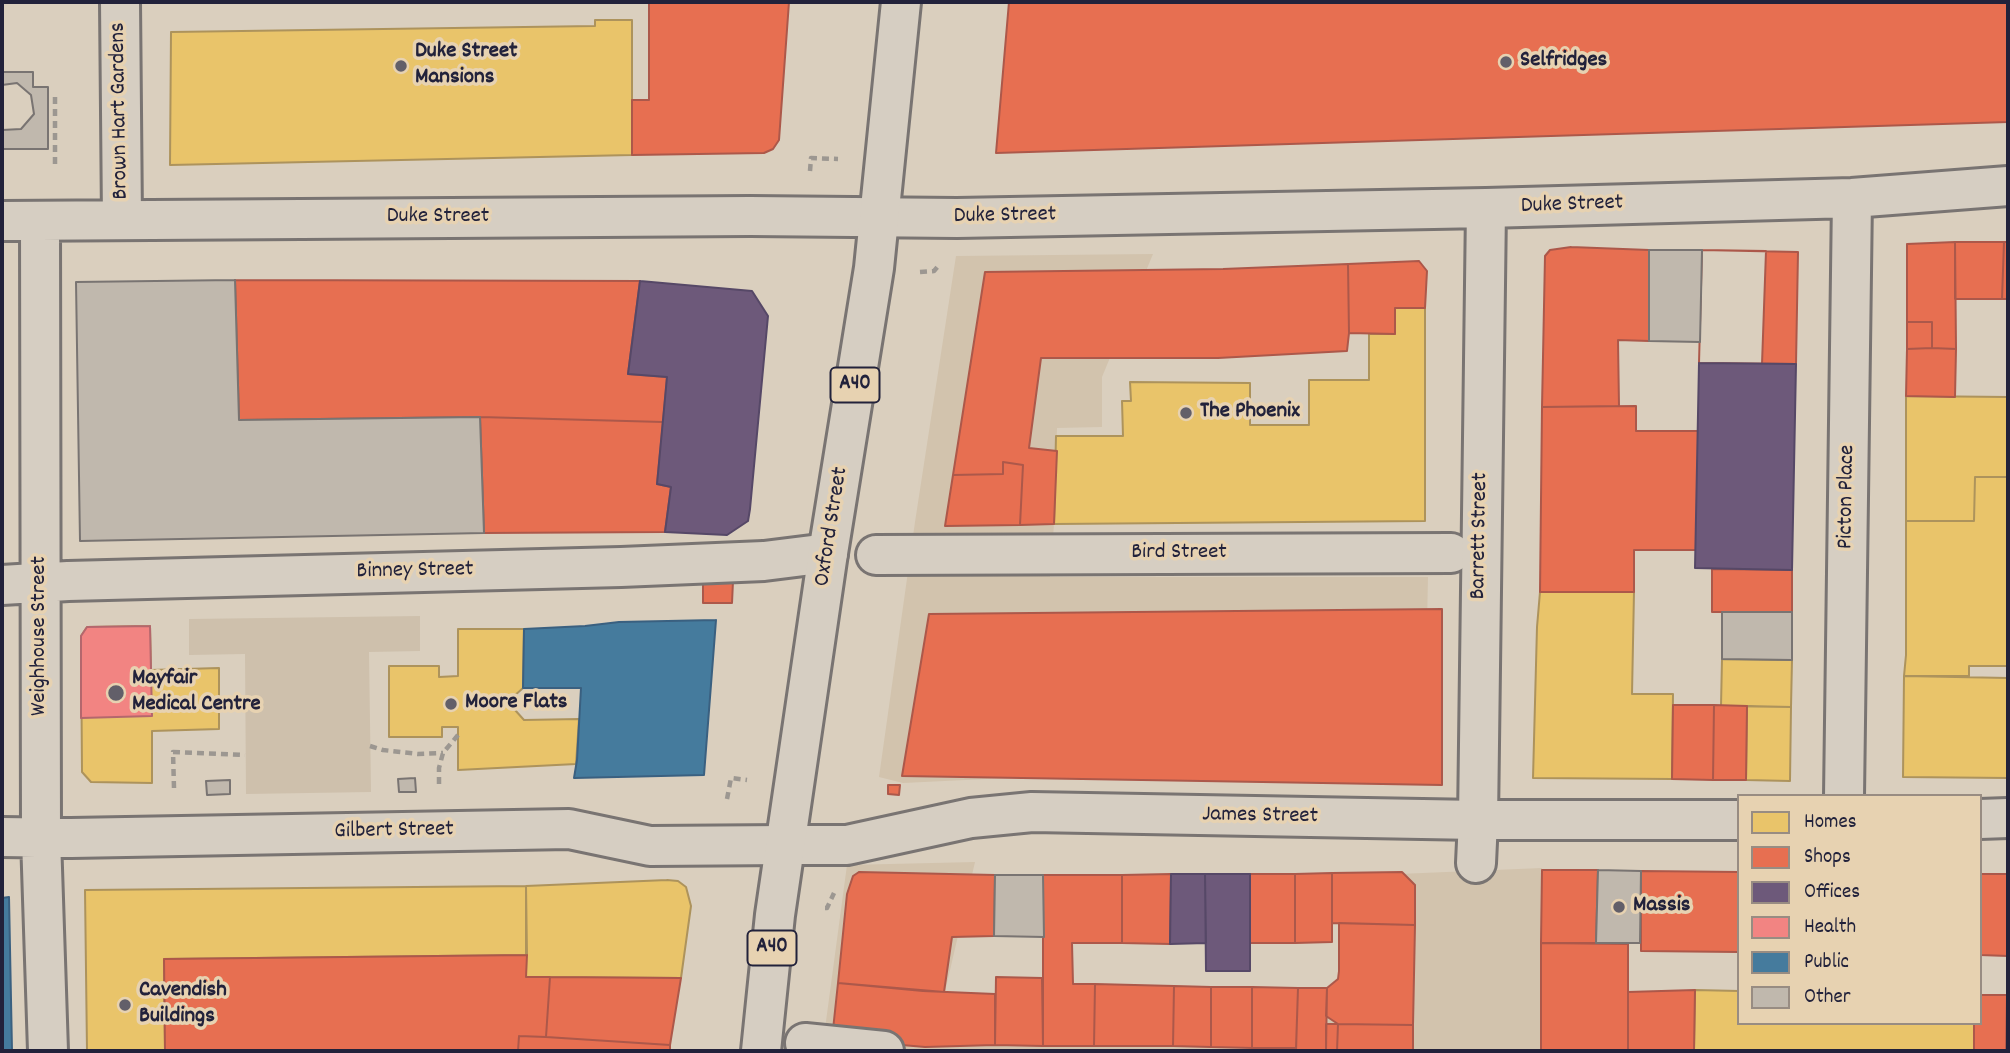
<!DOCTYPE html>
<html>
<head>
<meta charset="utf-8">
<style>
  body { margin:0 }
  #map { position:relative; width:2010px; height:1053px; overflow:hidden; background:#dacfbe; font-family:Dekko,sans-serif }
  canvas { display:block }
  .frame { position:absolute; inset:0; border:4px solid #22223b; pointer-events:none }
  .legend { position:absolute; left:1737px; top:794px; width:245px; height:231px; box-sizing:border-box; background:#e7d2b1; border:2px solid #988c82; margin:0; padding:9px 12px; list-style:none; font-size:21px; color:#22223b }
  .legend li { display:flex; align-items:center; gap:14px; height:35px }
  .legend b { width:35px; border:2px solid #988c82 }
</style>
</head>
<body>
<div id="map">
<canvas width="2010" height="1053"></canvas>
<div class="frame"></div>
<ul class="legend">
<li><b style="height:19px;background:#e9c46a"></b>Homes</li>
<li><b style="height:19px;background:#e76f51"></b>Shops</li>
<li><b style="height:19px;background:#6d597a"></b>Offices</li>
<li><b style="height:19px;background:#f28482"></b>Health</li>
<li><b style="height:19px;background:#457b9d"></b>Public</li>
<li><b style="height:19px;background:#c0b8ad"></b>Other</li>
</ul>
</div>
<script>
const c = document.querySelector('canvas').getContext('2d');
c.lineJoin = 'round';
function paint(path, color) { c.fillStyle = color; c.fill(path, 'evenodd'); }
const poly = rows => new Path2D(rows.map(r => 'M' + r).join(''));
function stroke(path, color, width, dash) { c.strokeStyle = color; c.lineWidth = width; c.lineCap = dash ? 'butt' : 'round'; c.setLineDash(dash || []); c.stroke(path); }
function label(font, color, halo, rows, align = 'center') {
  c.font = font + ' Dekko,sans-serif'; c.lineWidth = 7; c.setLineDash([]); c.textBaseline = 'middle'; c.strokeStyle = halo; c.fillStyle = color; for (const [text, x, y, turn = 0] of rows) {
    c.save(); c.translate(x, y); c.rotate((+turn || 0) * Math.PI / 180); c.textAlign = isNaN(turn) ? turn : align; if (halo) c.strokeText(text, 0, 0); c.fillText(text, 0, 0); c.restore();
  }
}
paint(poly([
  [1153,254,1102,377,1102,427,1057,428,1054,524,1050,577,1428,577,1424,758,903,783,879,777,915,522,956,256],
  [975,862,939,1018,1368,1010,1375,875,1542,868,1546,1023,2008,1028,2008,1051,822,1051,847,865]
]), '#d2c3ad');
paint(poly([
  [420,616,420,651,369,652,371,792,246,794,245,654,189,655,189,619]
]), '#cec0ac');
const homes = poly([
  [595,20,632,20,632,155,170,165,171,32,595,26,595,20],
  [1395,308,1425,308,1425,521,1054,524,1056,436,1123,436,1122,401,1131,401,1130,382,1250,383,1250,425,1309,425,1309,380,1369,380,1369,334,1395,334,1395,308],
  [1906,396,2008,397,2008,477,1975,477,1974,521,1906,521,1906,396],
  [1975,477,2008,477,2008,666,1969,666,1969,676,1904,676,1906,655,1906,521,1974,521,1975,477],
  [1540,592,1634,592,1632,694,1673,694,1672,779,1533,778,1537,627,1540,592],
  [150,626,151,670,219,668,219,729,152,731,152,783,91,782,82,772,81,636,87,627,150,626],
  [458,629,524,629,523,688,513,697,515,710,524,720,579,719,576,764,458,770,458,727,442,727,442,737,389,737,389,666,439,666,439,677,458,676,458,629],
  [1722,659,1792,660,1791,707,1721,706,1722,659],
  [1904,676,2008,678,2008,778,1903,777,1904,676],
  [1747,706,1791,707,1790,781,1746,780,1747,706],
  [667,880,678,881,686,887,691,906,681,978,526,977,526,886,667,880],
  [526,886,527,955,164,959,165,1051,87,1051,85,890,526,886],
  [1695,990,1739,991,1739,1023,1974,1023,1974,1051,1694,1051,1695,990],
  [1980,995,2008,995,2008,1051,1974,1051,1974,1023,1980,1023,1980,995]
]);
paint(homes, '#e9c46a');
stroke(homes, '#ad935c', 2);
const shops = poly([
  [649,2,789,2,779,140,773,149,764,153,632,155,632,100,649,100,649,2],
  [1009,2,2008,2,2008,122,996,153,1009,2],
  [1955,242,2004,242,2002,299,1955,299,1955,242],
  [1955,242,1956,349,1932,348,1932,322,1907,322,1907,244,1955,242],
  [2004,242,2008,242,2008,299,2002,299,2004,242],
  [1571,247,1649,250,1649,341,1618,340,1619,406,1542,407,1545,256,1550,250,1571,247],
  [1702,250,1798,252,1796,364,1699,363,1702,250],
  [1702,250,1766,251,1762,364,1699,363,1702,250],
  [1419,261,1427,271,1425,308,1395,308,1395,334,1349,333,1348,264,1419,261],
  [1348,264,1349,333,1347,351,1218,358,1041,358,1029,448,1057,451,1054,524,1020,525,1023,465,1003,462,1003,474,953,475,985,272,1223,269,1348,264],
  [235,280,640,281,628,374,667,377,663,422,480,417,239,420,235,280],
  [1907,322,1932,322,1932,348,1907,349,1907,322],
  [1932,348,1956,349,1955,397,1906,396,1907,349,1932,348],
  [1636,406,1636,431,1699,431,1696,550,1634,550,1634,592,1540,592,1542,407,1636,406],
  [480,417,663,422,657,484,671,487,665,532,484,533,480,417],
  [1003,462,1023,465,1020,525,945,526,953,475,1003,474,1003,462],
  [1712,569,1792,570,1792,612,1712,612,1712,569],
  [703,580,733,581,732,603,703,603,703,580],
  [1442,609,1442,785,902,776,929,614,1442,609],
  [1673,705,1714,705,1713,780,1672,779,1673,705],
  [1714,705,1747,706,1746,780,1713,780,1714,705],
  [888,785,900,785,899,795,888,794,888,785],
  [1542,870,1598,870,1596,943,1541,943,1542,870],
  [1641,871,1739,872,1739,952,1641,951,1641,871],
  [859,872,995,875,994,936,952,937,944,992,838,983,847,894,853,876,859,872],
  [1402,872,1415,885,1415,925,1332,923,1332,873,1402,872],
  [1332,873,1332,942,1295,943,1295,874,1332,873],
  [1171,874,1170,944,1122,943,1122,875,1171,874],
  [1250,874,1295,874,1295,943,1250,943,1250,874],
  [1980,874,2008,874,2008,956,1980,955,1980,874],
  [1043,875,1122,875,1122,943,1072,943,1073,984,1095,984,1094,1046,1043,1046,1043,875],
  [1339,923,1415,925,1413,1025,1338,1024,1326,1016,1327,988,1338,979,1339,971,1339,923],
  [1541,943,1628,944,1628,1051,1541,1051,1541,943],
  [527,955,526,977,550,977,546,1037,519,1036,518,1051,165,1051,164,959,527,955],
  [550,977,681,978,670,1045,546,1037,550,977],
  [996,977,1042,978,1043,1046,995,1045,996,977],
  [838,983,923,991,995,994,995,1045,925,1047,832,1039,838,983],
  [1095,984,1174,986,1173,1046,1094,1046,1095,984],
  [1174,986,1211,987,1211,1047,1173,1046,1174,986],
  [1211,987,1252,987,1252,1048,1211,1047,1211,987],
  [1252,987,1298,988,1296,1048,1252,1048,1252,987],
  [1298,988,1327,988,1326,1051,1296,1051,1298,988],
  [1695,990,1694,1051,1628,1051,1628,992,1695,990],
  [1980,995,2007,995,2006,1051,1974,1051,1974,1023,1980,1023,1980,995],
  [1326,1024,1338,1024,1337,1051,1326,1051,1326,1024],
  [1338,1024,1413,1025,1413,1051,1337,1051,1338,1024],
  [519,1036,546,1037,670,1045,670,1051,518,1051,519,1036]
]);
paint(shops, '#e76f51');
stroke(shops, '#ac584a', 2);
const offices = poly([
  [640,281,752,291,768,316,750,509,748,521,727,535,665,532,671,487,657,484,667,377,628,374,640,281],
  [1699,363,1796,364,1792,570,1695,568,1699,363],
  [1171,874,1205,874,1206,943,1170,944,1171,874],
  [1205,874,1250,874,1250,971,1206,971,1205,874]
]);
paint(offices, '#6d597a');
stroke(offices, '#564867', 2);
const health = poly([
  [150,626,152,716,81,718,81,636,87,627,150,626]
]);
paint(health, '#f28482');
stroke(health, '#b4676d', 2);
const public = poly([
  [716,620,704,775,574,778,577,760,581,688,523,688,524,629,585,626,619,622,716,620],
  [9,897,12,1051,2,1051,2,898,9,897]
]);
paint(public, '#457b9d');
stroke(public, '#3a6080', 2);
const building = poly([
  [2,72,33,72,33,87,48,87,48,149,2,149,2,130,21,129,34,114,31,95,17,83,2,85,2,72],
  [1649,250,1702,250,1700,342,1649,341,1649,250],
  [235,280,239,420,480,417,484,533,80,541,76,282,235,280],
  [1722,612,1792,612,1792,660,1722,659,1722,612],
  [415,778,416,792,399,792,398,779,415,778],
  [230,780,230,794,207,795,206,781,230,780],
  [1598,870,1641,871,1640,943,1596,943,1598,870],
  [995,875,1043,875,1044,937,994,936,995,875]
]);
paint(building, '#c0b8ad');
stroke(building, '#797472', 2);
const pedestrian = poly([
  [876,555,1451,553],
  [1476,863,1478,820],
  [805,1043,884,1051]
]);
const minor = poly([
  [120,2,122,220],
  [2,221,750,216,957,218,1486,208,1852,198,2008,186],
  [40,221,41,838,48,1051],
  [2,585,68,581,621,567,764,561,828,553],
  [1844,796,1852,198],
  [1478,820,1486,208],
  [2,837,71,838,569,829,650,846,786,845]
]);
const secondary = poly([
  [1980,819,2008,818],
  [786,845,847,845,971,818,1032,812,1478,820,1739,820]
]);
const primary = poly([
  [761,1051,775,915,828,553,874,268,901,2]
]);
stroke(pedestrian, '#797472', 44);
stroke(minor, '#797472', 44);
stroke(secondary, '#797472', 44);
stroke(primary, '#797472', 44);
stroke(poly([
  [55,97,55,164],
  [810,171,811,158,838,159],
  [920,272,934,271,939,265],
  [370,746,383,750,418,754,443,753],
  [439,784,439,768,443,753,458,735],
  [174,788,173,752,245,755],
  [727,799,731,778,747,780],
  [825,908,827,908,834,893]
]), '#9c9791', 4.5, [7, 5]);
stroke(pedestrian, '#d6cec2', 38);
stroke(minor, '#d6cec2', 38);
stroke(secondary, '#d6cec2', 38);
stroke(primary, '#d6cec2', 38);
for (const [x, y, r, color] of [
  [1506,62,7,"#625f69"],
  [401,66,7,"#625f69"],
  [1186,413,7,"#625f69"],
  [116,693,9,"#625f69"],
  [451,704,7,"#625f69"],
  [1619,907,7,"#625f69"],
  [125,1005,7,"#625f69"]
]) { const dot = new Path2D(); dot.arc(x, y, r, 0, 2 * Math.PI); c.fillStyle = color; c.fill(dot); stroke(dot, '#e7d2b1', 2.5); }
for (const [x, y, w] of [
  [855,385,49],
  [772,948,49]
]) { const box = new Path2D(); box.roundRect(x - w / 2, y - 17.5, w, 35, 5); c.fillStyle = '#e7d2b1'; c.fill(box); stroke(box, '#22223b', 2); }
label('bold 21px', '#22223b', null, [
  ["A40",855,385],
  ["A40",772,948]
]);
label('bold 23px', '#22223b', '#e7d2b1', [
  ["Duke Street",415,53],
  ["Mansions",415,79],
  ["Selfridges",1520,62],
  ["The Phoenix",1200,413],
  ["Mayfair",132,680],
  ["Medical Centre",132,706],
  ["Moore Flats",465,704],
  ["Massis",1633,907],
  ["Cavendish",139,992],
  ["Buildings",139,1018]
], 'left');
label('23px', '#22223b', '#e7d2b1', [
  ["Brown Hart Gardens",121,111,-91],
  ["Duke Street",1572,206,-2],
  ["Duke Street",1005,217,-1],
  ["Duke Street",438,218],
  ["Picton Place",1848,497,-89],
  ["Oxford Street",833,527,-81],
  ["Barrett Street",1481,536,-89],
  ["Bird Street",1179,554],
  ["Binney Street",415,572,-1],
  ["Weighhouse Street",41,636,-90],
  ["James Street",1260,817,1],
  ["Gilbert Street",394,832,-1]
]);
</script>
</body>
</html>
